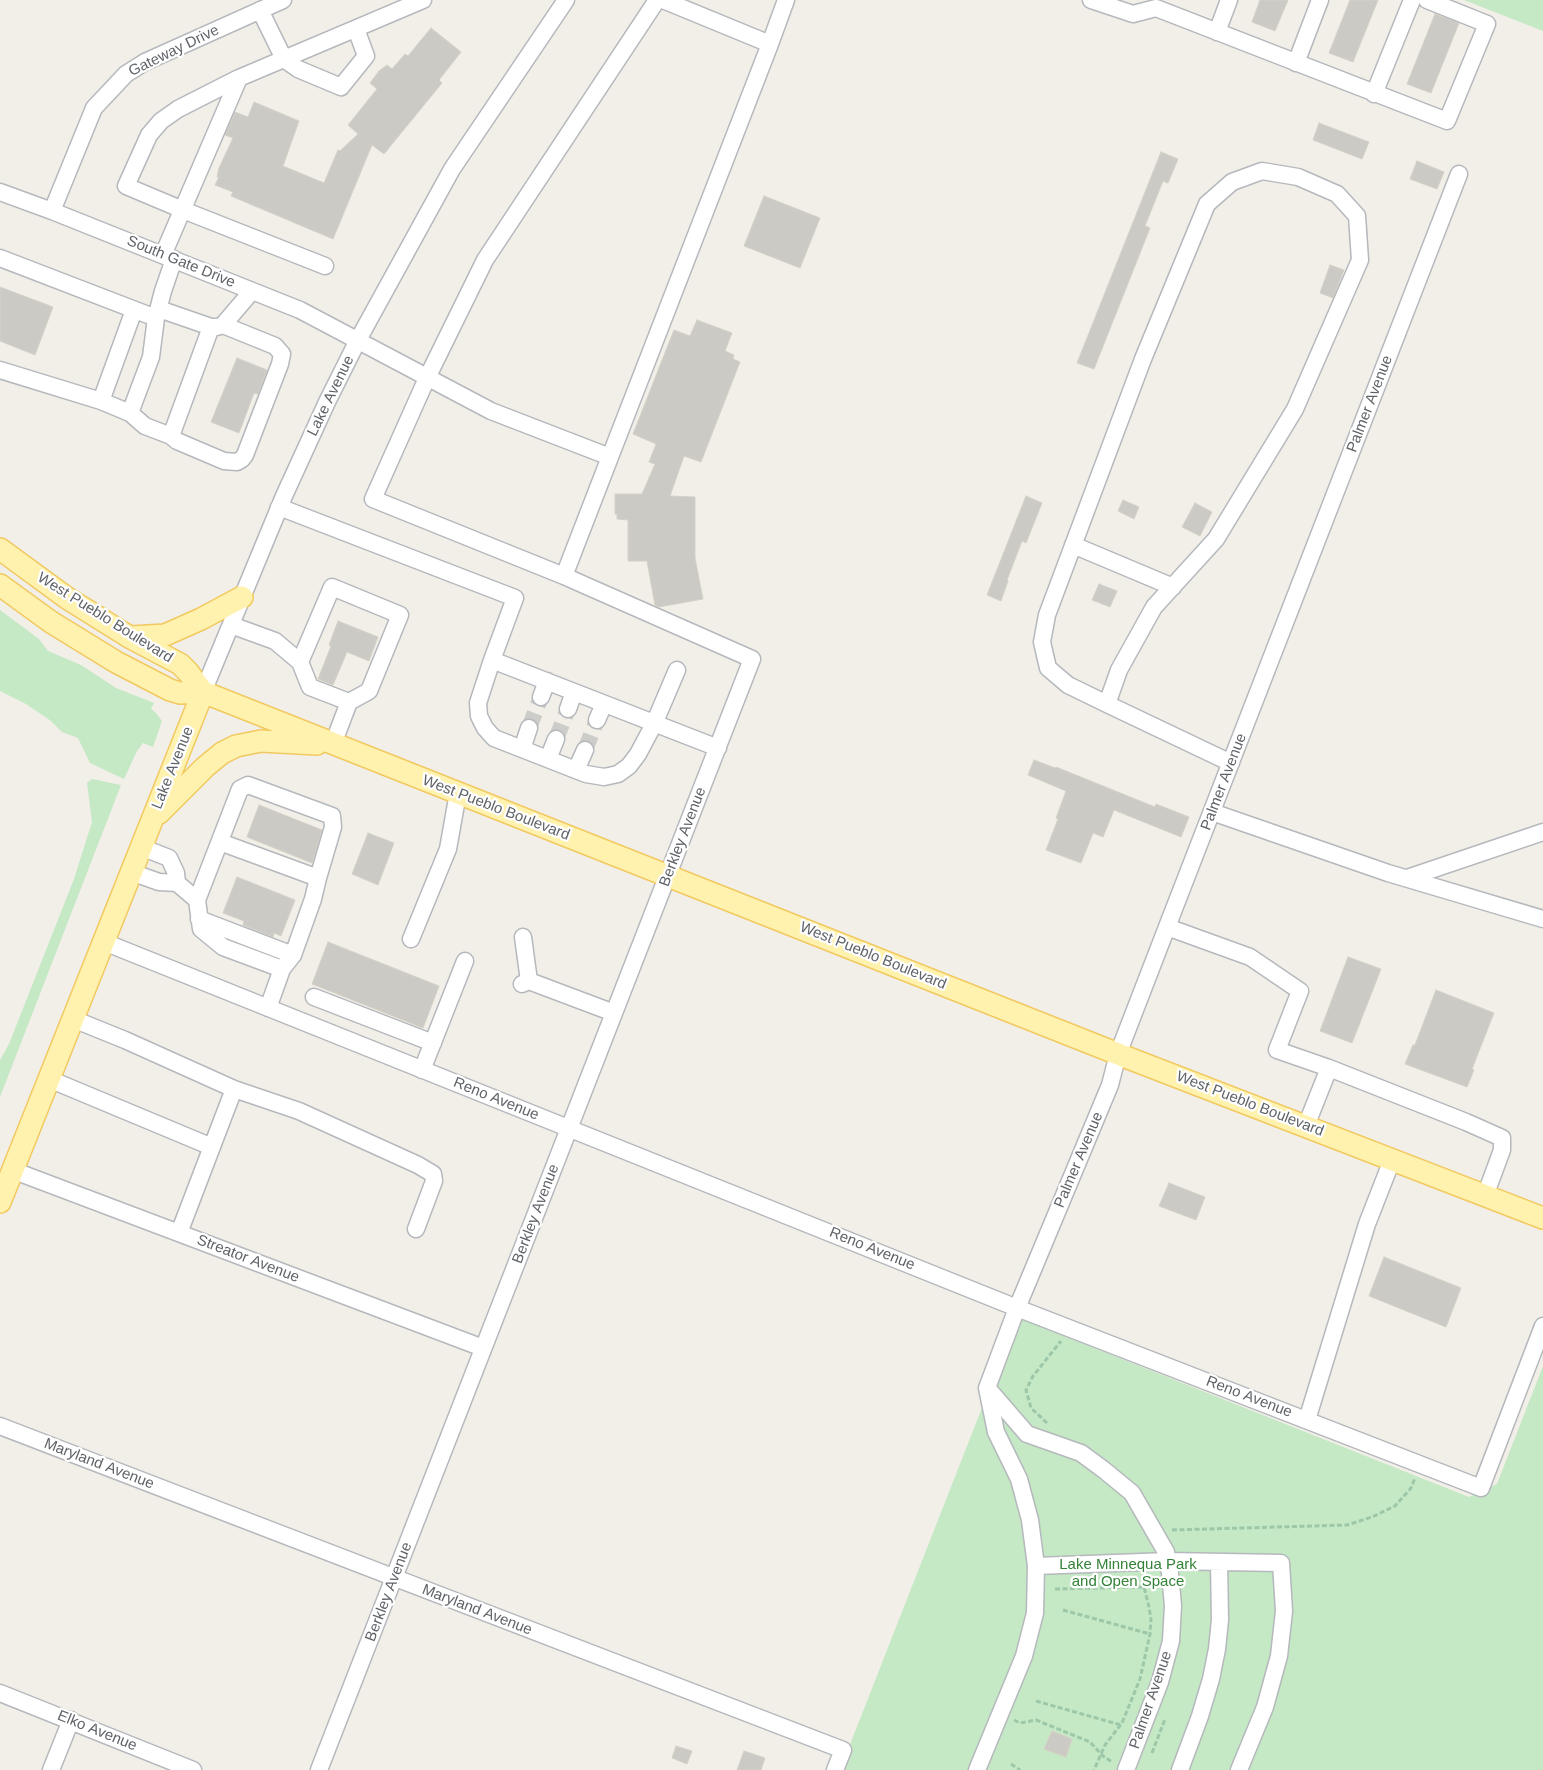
<!DOCTYPE html>
<html>
<head>
<meta charset="utf-8">
<style>
  body { margin:0 }
  canvas { display:block; background:#f1efe8 }
</style>
</head>
<body>
<canvas width="1543" height="1770"></canvas>
<script>
const c = document.querySelector('canvas').getContext('2d');
c.lineJoin = 'round';
function paint(path, color) { c.fillStyle = color; c.fill(path, 'evenodd'); }
const poly = rows => new Path2D(rows.map(r => 'M' + r).join(''));
function stroke(path, color, width, dash) { c.strokeStyle = color; c.lineWidth = width; c.lineCap = dash ? 'butt' : 'round'; c.setLineDash(dash || []); c.stroke(path); }
function label(font, color, halo, rows, align = 'center') {
  c.font = font + ' Helvetica,sans-serif'; c.lineWidth = 4.5; c.setLineDash([]); c.textBaseline = 'middle'; c.strokeStyle = halo; c.fillStyle = color; for (const [text, x, y, turn = 0] of rows) {
    c.save(); c.translate(x, y); c.rotate((+turn || 0) * Math.PI / 180); c.textAlign = isNaN(turn) ? turn : align; if (halo) c.strokeText(text, 0, 0); c.fillText(text, 0, 0); c.restore();
  }
}
paint(poly([
  [1465,0,1543,0,1543,31,1464,0],
  [0,610,39,639,48,651,81,665,116,688,154,703,151,709,156,713,162,721,153,747,143,743,137,751,124,779,90,763,78,738,62,732,51,721,26,704,0,691],
  [92,779,121,785,0,1097,0,1060,9,1044,74,879,92,822,87,783],
  [1018,1316,1074,1340,1469,1497,1497,1484,1543,1366,1543,1770,840,1770]
]), '#c5e8c5');
const building = poly([
  [1260,0,1288,0,1275,31,1252,22,1260,0],
  [1350,0,1378,0,1353,62,1329,53,1350,0],
  [1435,14,1459,23,1431,93,1407,84,1435,14],
  [431,28,461,52,439,80,442,83,384,154,372,145,333,239,231,196,233,192,215,185,219,177,217,177,219,168,233,138,225,135,235,112,248,117,254,102,299,121,283,166,324,183,338,150,340,151,358,134,348,125,377,89,370,83,379,71,387,65,392,69,405,54,408,56,431,28],
  [1319,123,1369,142,1362,159,1313,140,1319,123],
  [1161,152,1178,159,1168,183,1163,181,1145,226,1150,228,1094,369,1077,363,1161,152],
  [1417,161,1444,172,1437,189,1410,179,1417,161],
  [764,196,820,218,800,268,744,246,764,196],
  [1330,265,1344,270,1333,298,1320,293,1330,265],
  [0,287,53,307,35,355,0,341,0,287],
  [697,320,732,333,725,351,734,355,733,359,740,362,701,462,684,456,670,496,695,497,695,558,703,599,659,607,655,605,647,561,628,561,628,520,617,519,617,514,615,514,615,494,642,494,655,464,649,462,656,444,633,434,674,330,690,336,697,320],
  [237,358,267,370,258,394,254,393,239,433,211,422,237,358],
  [1026,496,1042,503,1026,543,1022,541,1007,580,1008,581,1001,601,987,595,1026,496],
  [1123,500,1139,507,1134,519,1118,511,1123,500],
  [1195,503,1212,512,1200,536,1182,527,1195,503],
  [1099,584,1117,591,1110,607,1092,600,1099,584],
  [338,621,378,637,369,661,347,652,333,685,318,679,331,646,329,645,338,621],
  [1034,760,1055,768,1056,767,1155,807,1156,804,1189,817,1181,837,1114,810,1103,837,1093,833,1081,863,1046,850,1058,819,1056,818,1066,791,1028,775,1034,760],
  [259,805,322,830,312,863,247,837,259,805],
  [368,833,394,843,378,885,352,874,368,833],
  [237,877,295,900,281,936,274,933,273,937,243,925,244,921,223,913,237,877],
  [328,942,439,986,423,1028,312,984,328,942],
  [1348,957,1381,969,1352,1043,1320,1031,1348,957],
  [1436,990,1494,1013,1472,1069,1474,1070,1467,1087,1405,1064,1413,1045,1415,1045,1436,990],
  [1169,1183,1205,1197,1196,1220,1159,1206,1169,1183],
  [1384,1257,1461,1288,1446,1327,1369,1296,1384,1257],
  [1052,1731,1072,1739,1066,1757,1044,1749,1052,1731],
  [676,1746,692,1751,687,1764,672,1758,676,1746],
  [744,1751,765,1758,761,1770,737,1770,744,1751]
]);
paint(building, '#cccac5');
stroke(building, '#d6d1c6', 1);
stroke(poly([
  [529,728,541,697],
  [556,739,568,709],
  [585,750,597,720]
]), '#ccccc8', 16, [16, 8]);
const minor = poly([
  [1091,0,1133,14,1156,8,1447,121,1487,24,1427,0],
  [260,10,284,59,298,69,341,87,366,56,356,29],
  [1217,32,1229,0],
  [770,44,786,0],
  [1296,63,1320,0],
  [239,78,178,109,161,121,149,135,126,186,183,210,325,266],
  [1374,94,1412,0],
  [0,192,52,211,300,310,491,411,610,457,564,576,752,659,319,1770],
  [52,211,94,108,126,74,145,62,283,0],
  [163,255,239,78,423,0],
  [0,258,156,318],
  [174,259,163,291,156,318,151,357,130,413,145,426,171,436,211,327,217,327,223,325,252,291],
  [159,309,211,327],
  [0,370,101,401,134,310],
  [101,401,130,413],
  [171,436,177,441,224,461,237,462,242,459,245,455,280,364,282,354,275,346,223,325],
  [610,457,770,44,663,0],
  [279,507,515,598,492,660,718,748],
  [1073,545,1173,587],
  [564,576,373,499,427,378,485,260,657,0],
  [231,625,275,641,300,662,310,687,349,702,333,744],
  [492,660,478,703,479,716,485,728,494,738,586,774,604,777,618,774,629,766,638,754,654,724,677,670],
  [300,662,332,587,400,615,369,691,349,702],
  [203,692,284,496,327,402,358,340,452,169,566,0],
  [541,697,547,681],
  [1107,704,1119,670,1154,607,1216,539,1295,409,1360,260,1357,216,1337,194,1298,177,1262,171,1232,182,1207,204,1143,359,1047,615,1042,642,1048,668,1068,685,1107,704,1231,763],
  [568,709,574,692],
  [597,720,604,704],
  [522,749,529,728],
  [548,759,556,739],
  [576,770,585,750],
  [1212,812,1388,873,1543,919],
  [220,842,318,878],
  [131,872,159,882,177,883,176,873,169,858,141,847],
  [1407,878,1543,832],
  [177,883,197,900,201,929,223,947,282,969,268,1008],
  [197,900,240,789,248,785,332,816,333,827,318,878,313,899,293,955,282,969],
  [199,919,293,955],
  [1167,927,1250,957,1300,991,1277,1050,1329,1068,1306,1126],
  [523,937,529,981],
  [411,939,448,849,458,793],
  [104,942,1017,1308,1481,1488,1543,1326],
  [522,984,529,981,614,1013],
  [314,997,433,1043],
  [73,1019,125,1040,234,1089,179,1233],
  [1329,1068,1466,1122,1502,1138,1502,1150,1485,1196],
  [422,1070,465,961],
  [49,1079,212,1147],
  [234,1089,299,1111,418,1165,433,1174,434,1181,416,1229],
  [12,1170,483,1348],
  [989,1390,1027,1434,1081,1453,1104,1470,1132,1493,1166,1552,1170,1573,1173,1606,1171,1641,1160,1682,1126,1770],
  [1307,1420,1367,1224,1392,1160],
  [0,1426,843,1750,835,1770],
  [1036,1566,1168,1561,1281,1563,1284,1611,1279,1656,1265,1707,1239,1770],
  [0,1693,193,1770],
  [51,1770,71,1720],
  [977,1770,1024,1656,1035,1613,1036,1566,1030,1520,1019,1479,996,1432,987,1388,1017,1308,1110,1085,1118,1054,1167,927,1459,174],
  [1180,1770,1200,1716,1211,1679,1217,1649,1220,1620,1219,1562]
]);
const major = poly([
  [0,549,67,598,131,638,180,664,188,672,203,692],
  [0,585,51,622,116,662,170,690,180,693,203,692,1118,1054,1543,1218],
  [131,637,165,635,201,619,242,597],
  [159,813,205,767,222,753,236,746,261,741,317,744],
  [0,1202,203,692]
]);
stroke(minor, '#b5b8bc', 19);
stroke(major, '#f2c960', 24);
stroke(poly([
  [1047,1423,1031,1408,1026,1390,1033,1376,1061,1341],
  [1172,1530,1347,1525,1372,1517,1395,1506,1411,1488,1415,1478],
  [1055,1589,1144,1587,1149,1607,1151,1619,1150,1634,1140,1679,1122,1723,1105,1745,1094,1770],
  [1063,1610,1150,1634],
  [1036,1701,1121,1725],
  [1014,1720,1020,1723,1036,1720,1090,1742,1103,1756,1112,1762],
  [1152,1753,1165,1719],
  [1011,1764,1020,1770]
]), '#9cc7a9', 3, [5, 2.5]);
stroke(minor, '#fff', 16);
stroke(major, '#fff2af', 21);
label('15px', '#5f6368', '#fff', [
  ["Gateway Drive",174,51,-26],
  ["South Gate Drive",181,262,22],
  ["Lake Avenue",331,396,-64],
  ["Palmer Avenue",1370,404,-69],
  ["West Pueblo Boulevard",105,618,32],
  ["Lake Avenue",173,768,-68],
  ["Palmer Avenue",1224,782,-69],
  ["West Pueblo Boulevard",496,808,21],
  ["Berkley Avenue",683,837,-69],
  ["West Pueblo Boulevard",873,956,22],
  ["Reno Avenue",496,1099,22],
  ["West Pueblo Boulevard",1250,1104,21],
  ["Palmer Avenue",1079,1160,-67],
  ["Berkley Avenue",536,1214,-69],
  ["Reno Avenue",872,1249,22],
  ["Streator Avenue",248,1259,21],
  ["Reno Avenue",1249,1397,21],
  ["Maryland Avenue",99,1464,21],
  ["Berkley Avenue",389,1592,-69],
  ["Maryland Avenue",477,1610,21],
  ["Palmer Avenue",1151,1700,-71],
  ["Elko Avenue",97,1731,22]
]);
label('15px', '#348238', '#fff', [
  ["Lake Minnequa Park",1128,1565],
  ["and Open Space",1128,1582]
]);
</script>
</body>
</html>
